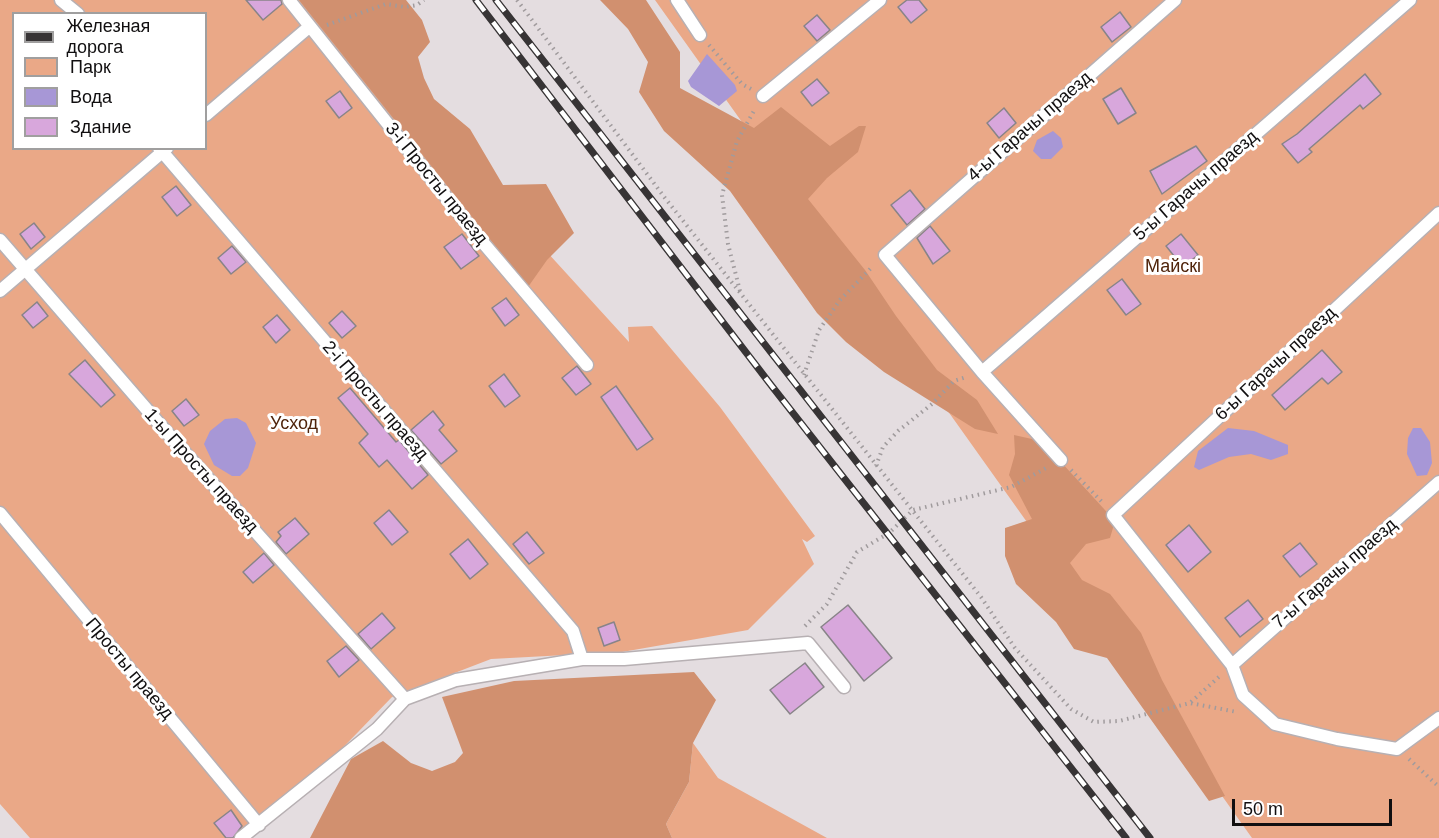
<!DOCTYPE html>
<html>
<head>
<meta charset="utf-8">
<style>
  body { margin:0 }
  #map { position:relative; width:1439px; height:838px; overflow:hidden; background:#e4dde0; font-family:Helvetica,sans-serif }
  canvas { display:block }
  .legend { position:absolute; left:12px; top:12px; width:195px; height:138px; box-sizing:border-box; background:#fff; border:2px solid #a09f9f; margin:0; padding:8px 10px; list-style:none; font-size:18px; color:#110f10 }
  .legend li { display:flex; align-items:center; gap:12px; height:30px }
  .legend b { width:30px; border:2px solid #a09f9f }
  .scale { position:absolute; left:1232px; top:799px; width:160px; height:27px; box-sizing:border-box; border:3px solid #110f10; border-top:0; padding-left:8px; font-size:18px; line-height:21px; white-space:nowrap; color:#110f10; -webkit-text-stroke:4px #fff; paint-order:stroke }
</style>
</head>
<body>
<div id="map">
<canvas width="1439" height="838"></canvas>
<ul class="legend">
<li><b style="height:8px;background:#373435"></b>Железная дорога</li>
<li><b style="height:16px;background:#eaa887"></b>Парк</li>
<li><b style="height:16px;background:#a797d6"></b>Вода</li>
<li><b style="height:16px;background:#d8a7dc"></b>Здание</li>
</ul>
<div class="scale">50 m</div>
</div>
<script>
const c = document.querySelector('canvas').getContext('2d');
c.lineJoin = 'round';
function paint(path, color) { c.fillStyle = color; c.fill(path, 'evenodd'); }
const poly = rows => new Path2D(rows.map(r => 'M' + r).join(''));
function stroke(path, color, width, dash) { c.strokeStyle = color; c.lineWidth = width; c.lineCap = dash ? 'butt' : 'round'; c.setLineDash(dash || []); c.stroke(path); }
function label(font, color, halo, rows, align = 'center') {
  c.font = font + ' Helvetica,sans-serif'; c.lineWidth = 6; c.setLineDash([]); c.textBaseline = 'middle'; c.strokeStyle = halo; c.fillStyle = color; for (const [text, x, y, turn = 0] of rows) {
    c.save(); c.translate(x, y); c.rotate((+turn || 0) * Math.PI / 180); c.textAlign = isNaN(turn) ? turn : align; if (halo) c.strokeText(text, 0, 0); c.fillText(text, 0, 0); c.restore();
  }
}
paint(poly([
  [0,0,321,0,340,25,629,342,628,327,652,326,720,407,815,536,807,542,802,539,814,564,748,630,622,652,491,659,392,697,294,798,235,838,30,838,0,804],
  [14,14,206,14,206,148,14,148],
  [655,0,1439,0,1439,838,1252,838],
  [693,743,718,778,827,838,672,838,666,824,689,782]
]), '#eaa887');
paint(poly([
  [299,0,406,0,422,20,430,42,418,57,424,78,434,99,470,129,503,185,546,184,574,233,547,260,528,287],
  [600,0,646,0,680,52,680,88,754,128,781,107,830,146,859,126,866,126,858,152,827,178,808,199,865,270,896,316,937,370,977,400,998,434,975,429,884,372,846,342,817,313,730,191,664,131,639,92,648,62,628,29],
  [1014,435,1032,439,1050,450,1115,521,1110,538,1086,544,1070,563,1082,580,1110,594,1141,633,1162,680,1225,796,1209,801,1107,658,1074,649,1056,622,1016,584,1005,556,1005,528,1032,519,1009,475,1015,454],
  [694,672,716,700,693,743,689,782,666,824,672,838,310,838,351,759,383,741,411,763,432,771,455,762,463,753,442,697,514,681]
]), '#d1906f');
paint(poly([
  [707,54,735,85,737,91,719,106,691,87,688,81],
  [1053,131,1061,138,1063,147,1051,159,1041,159,1033,151,1037,140],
  [237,418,246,423,256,443,248,468,240,476,232,476,214,465,204,444,210,431,225,419],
  [1228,428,1254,431,1288,445,1288,454,1271,460,1251,454,1229,457,1199,470,1194,467,1198,451],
  [1413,428,1421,428,1430,442,1432,463,1427,475,1417,476,1407,454,1408,438]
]), '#a797d6');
const building = poly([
  [246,0,281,0,282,4,263,20,246,0],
  [907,0,919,0,927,10,911,23,898,7,907,0],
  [1120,12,1131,27,1112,42,1101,27,1120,12],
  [817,15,830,30,817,41,804,26,817,15],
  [1365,74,1381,94,1363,109,1360,105,1309,149,1312,152,1298,163,1282,144,1297,134,1365,74],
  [817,79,829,93,812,106,801,92,817,79],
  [1121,88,1136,113,1118,124,1103,99,1121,88],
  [340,91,352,108,339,118,326,101,340,91],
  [1004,108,1016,123,999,138,987,123,1004,108],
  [1196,146,1207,161,1162,194,1150,171,1196,146],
  [176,186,191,205,177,216,162,197,176,186],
  [910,190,925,209,907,225,891,205,910,190],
  [34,223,45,237,31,249,20,234,34,223],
  [930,226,950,251,933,264,917,238,930,226],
  [462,234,479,256,461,269,444,247,462,234],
  [1181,234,1198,255,1183,267,1166,246,1181,234],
  [232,246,246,262,231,274,218,258,232,246],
  [1122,279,1141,304,1126,315,1107,290,1122,279],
  [506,298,519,315,505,326,492,308,506,298],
  [37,302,48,316,33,328,22,315,37,302],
  [342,311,356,326,342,338,329,323,342,311],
  [277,315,290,330,276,343,263,327,277,315],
  [1322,350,1342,372,1328,384,1322,378,1285,410,1272,395,1322,350],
  [85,360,115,395,101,407,69,374,85,360],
  [577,366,591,384,576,395,562,378,577,366],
  [504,374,520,396,505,407,489,386,504,374],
  [616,386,653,439,637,450,601,397,616,386],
  [350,388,396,442,399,440,428,475,412,489,387,460,379,467,359,443,368,434,338,398,350,388],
  [186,399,199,415,184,426,172,411,186,399],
  [433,411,444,425,439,430,457,451,441,464,411,430,433,411],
  [389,510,408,532,392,545,374,523,389,510],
  [295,518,309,534,286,554,276,542,281,536,278,532,295,518],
  [1189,525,1211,552,1188,572,1166,545,1189,525],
  [527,532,544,553,529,564,513,544,527,532],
  [468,539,488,564,470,579,450,554,468,539],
  [1300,543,1317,564,1300,577,1283,556,1300,543],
  [264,553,274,565,253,583,243,572,264,553],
  [1248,600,1263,619,1240,637,1225,618,1248,600],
  [848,605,892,658,864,681,821,627,848,605],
  [382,613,395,628,371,649,358,634,382,613],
  [614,622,620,640,604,646,598,628,614,622],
  [346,646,359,660,339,677,327,661,346,646],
  [805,663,824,687,790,714,770,690,805,663],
  [231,810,242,826,233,838,226,838,214,823,231,810]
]);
paint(building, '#d8a7dc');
stroke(building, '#888488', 1.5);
const lane = poly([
  [61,0,78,14],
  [289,0,474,232,587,365],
  [677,0,700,35],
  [763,96,880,0],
  [206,115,309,27],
  [159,148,573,631,582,659],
  [1439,213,1113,515,1232,665,1243,695,1275,724,1337,739,1397,749,1439,718],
  [0,240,162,427,405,699],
  [0,291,167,148],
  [982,372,1410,0],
  [1061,460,982,372,885,255,1175,0],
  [0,513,259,825],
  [1232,665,1439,482],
  [241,838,377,729,405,699,456,680,582,659,624,659,808,643,844,687]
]);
stroke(lane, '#b7b0b3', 15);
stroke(poly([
  [517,0,665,198,981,597,1015,648,1071,709,1094,722,1119,721,1190,703,1237,712],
  [327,25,386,4,405,7,417,5,424,0],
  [709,45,742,84,751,89],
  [740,291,728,244,722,195,737,141,755,109],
  [804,375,819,330,840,300,873,266],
  [876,466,883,447,898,431,932,404,954,381,966,377],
  [1071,470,1103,503],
  [805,626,827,604,857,552,889,533,913,510,1011,487,1048,467],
  [1191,702,1221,675],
  [1409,759,1439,787]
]), '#a09b9d', 4, [1.5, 4.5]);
stroke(lane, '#fff', 12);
const rail = poly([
  [476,0,771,385,1126,838],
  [496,0,1150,838]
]);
stroke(rail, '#373435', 7);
stroke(rail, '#fff', 4.5, [14]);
label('18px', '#110f10', '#fff', [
  ["4-ы Гарачы праезд",1030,127,-41],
  ["3-і Просты праезд",436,184,51],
  ["5-ы Гарачы праезд",1196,186,-41],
  ["6-ы Гарачы праезд",1276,364,-43],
  ["2-і Просты праезд",375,401,49],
  ["1-ы Просты праезд",201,471,48],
  ["7-ы Гарачы праезд",1335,574,-41],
  ["Просты праезд",129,669,50]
]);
label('18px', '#4f240b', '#fff', [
  ["Майскі",1173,267],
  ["Усход",294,424]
]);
</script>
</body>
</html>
